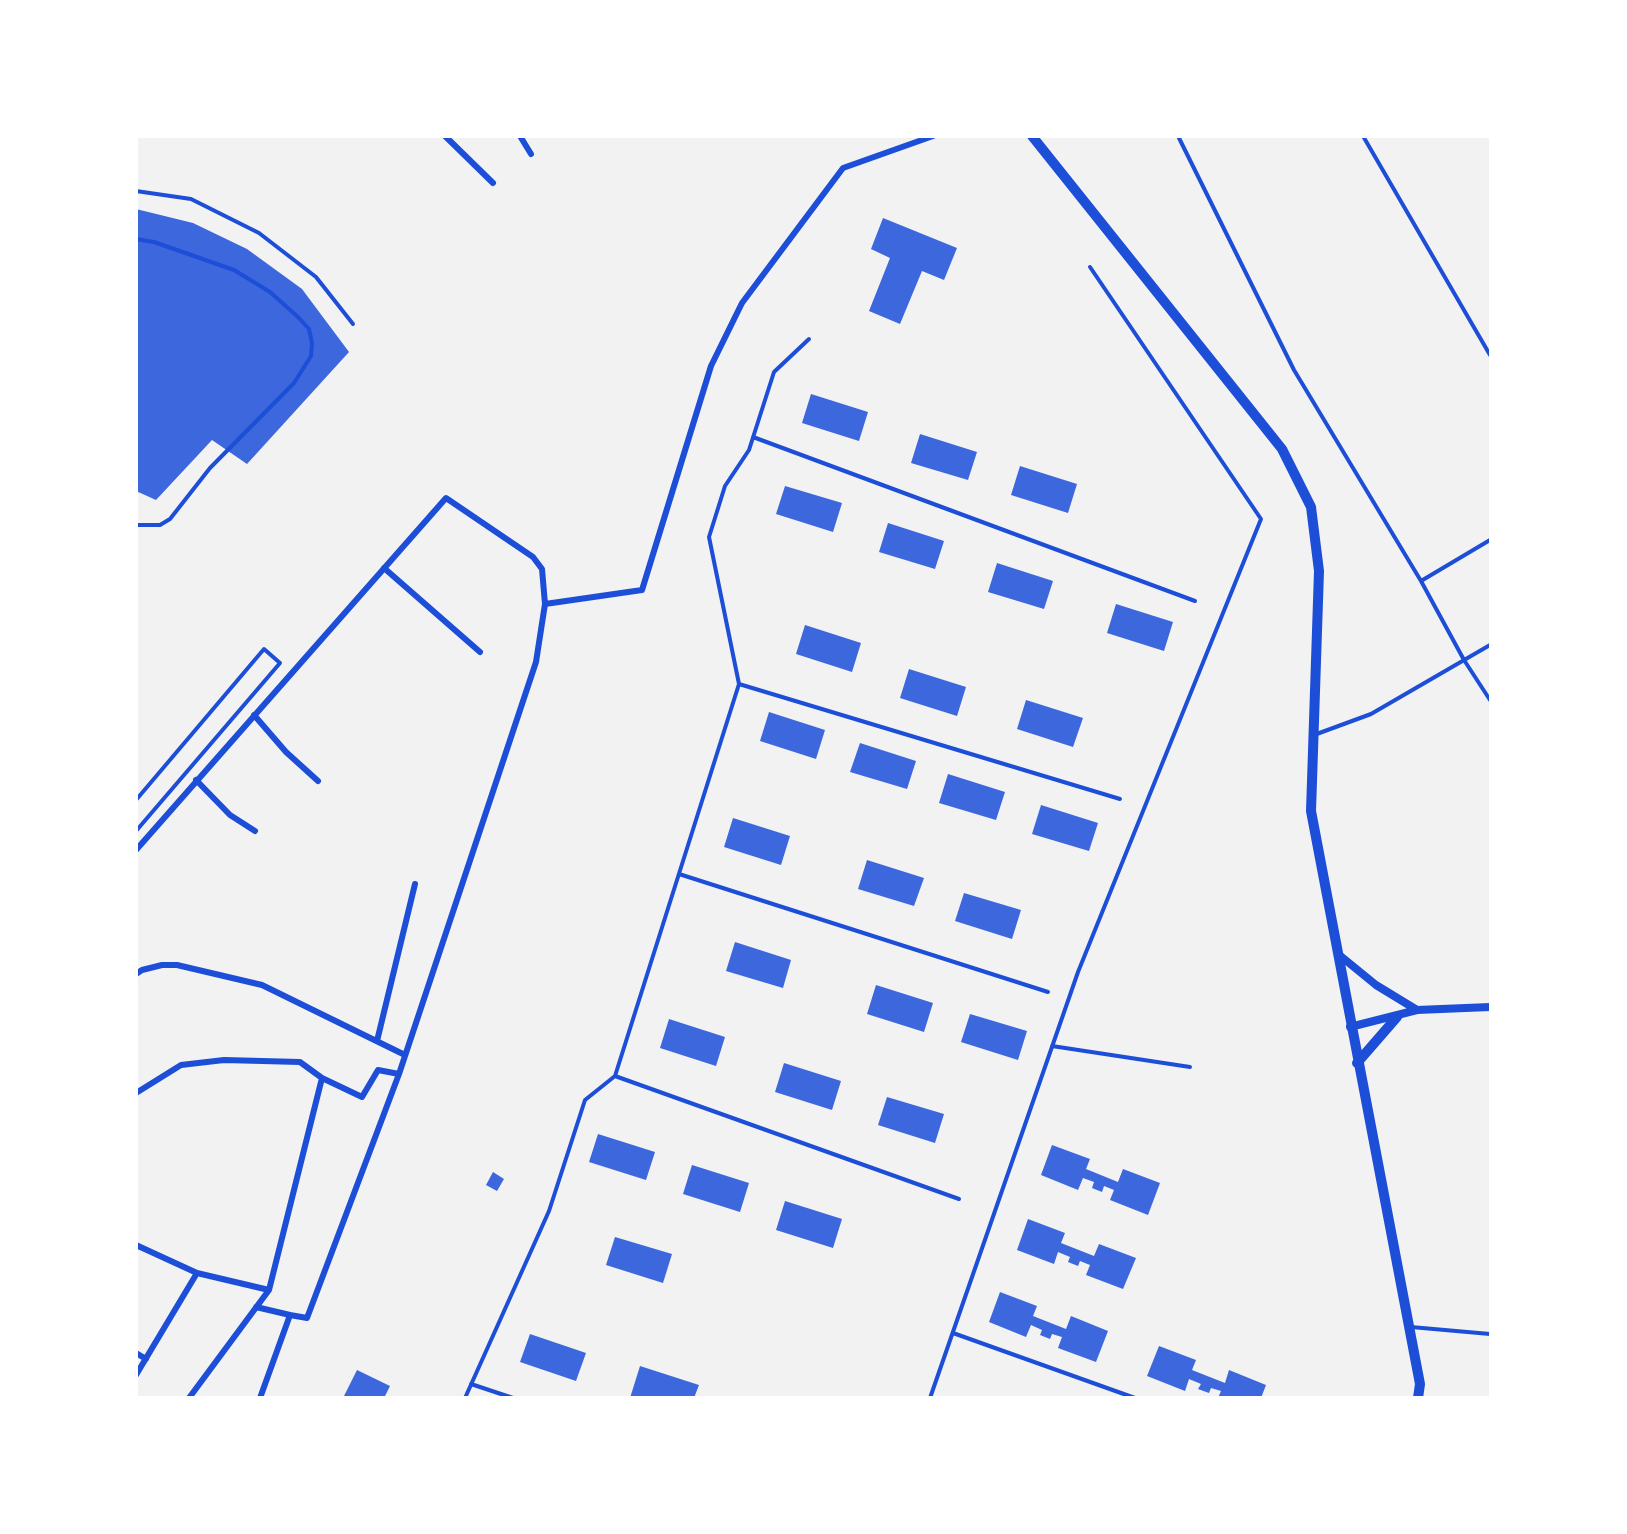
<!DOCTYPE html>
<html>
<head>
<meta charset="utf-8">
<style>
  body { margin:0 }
  #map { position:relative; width:1627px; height:1534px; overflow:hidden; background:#f2f2f2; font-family:"Sofia Sans Condensed",sans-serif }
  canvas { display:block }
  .frame { position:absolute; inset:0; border:138px solid #fff; pointer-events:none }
</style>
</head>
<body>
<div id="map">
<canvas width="1627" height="1534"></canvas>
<div class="frame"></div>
</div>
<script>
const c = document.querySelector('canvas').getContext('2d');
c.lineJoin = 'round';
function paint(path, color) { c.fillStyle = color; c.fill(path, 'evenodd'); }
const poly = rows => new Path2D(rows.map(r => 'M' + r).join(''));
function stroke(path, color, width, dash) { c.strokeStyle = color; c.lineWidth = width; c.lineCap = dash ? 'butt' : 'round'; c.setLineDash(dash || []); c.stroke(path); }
paint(poly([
  [136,209,193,223,247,249,302,289,349,352,247,464,212,440,156,500,136,491],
  [883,218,957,248,944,280,922,271,900,324,869,311,890,258,871,249],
  [811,394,868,412,859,441,802,423],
  [920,434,977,452,968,480,911,463],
  [1020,466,1077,484,1068,513,1011,495],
  [785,486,842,503,833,532,776,514],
  [888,523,944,541,935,569,879,552],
  [997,563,1053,581,1044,609,988,592],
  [1116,604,1173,622,1164,651,1107,633],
  [805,625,861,643,852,672,796,654],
  [909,669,966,687,957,716,900,698],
  [1026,700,1083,718,1073,747,1017,729],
  [769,712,825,730,816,759,760,741],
  [860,743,916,761,907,789,850,772],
  [948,774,1005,792,996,820,939,803],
  [1041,805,1098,823,1089,851,1032,834],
  [733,818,790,836,781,865,724,847],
  [867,860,924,878,914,906,858,889],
  [964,893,1021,910,1012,939,955,921],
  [735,942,791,960,783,988,726,971],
  [876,985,933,1003,924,1032,867,1014],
  [970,1014,1027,1031,1018,1060,961,1042],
  [669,1019,725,1037,716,1066,660,1048],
  [784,1063,841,1081,832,1110,775,1092],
  [887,1097,944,1114,935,1143,878,1125],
  [598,1134,655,1152,646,1180,589,1162],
  [1052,1145,1090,1159,1086,1169,1118,1182,1123,1169,1160,1183,1148,1215,1110,1200,1114,1190,1104,1186,1102,1192,1092,1188,1094,1182,1083,1178,1078,1190,1041,1175],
  [692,1165,749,1183,740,1212,683,1194],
  [493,1172,504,1179,497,1191,486,1185],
  [785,1201,842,1219,833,1248,776,1230],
  [1028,1219,1065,1233,1061,1243,1094,1256,1099,1244,1136,1258,1123,1289,1086,1275,1090,1265,1080,1261,1078,1266,1068,1262,1070,1257,1058,1252,1054,1264,1017,1250],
  [615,1237,672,1254,663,1283,606,1265],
  [1000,1292,1037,1306,1033,1316,1066,1329,1071,1316,1108,1331,1096,1362,1058,1348,1062,1337,1052,1334,1050,1339,1040,1335,1042,1330,1031,1325,1026,1337,989,1322],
  [530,1334,586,1353,576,1381,520,1362],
  [1159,1346,1196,1360,1192,1370,1225,1383,1229,1370,1266,1385,1261,1398,1218,1398,1221,1391,1211,1388,1209,1393,1198,1389,1201,1384,1189,1379,1185,1391,1147,1376],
  [640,1366,699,1385,694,1398,630,1398],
  [357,1370,390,1386,384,1398,343,1398]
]), '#3d67dc');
stroke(poly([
  [1178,136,1294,370,1421,581,1464,660,1490,700],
  [1363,136,1490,355],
  [136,191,191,199,259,233,316,277,353,324],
  [136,239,154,242,234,270,270,292,298,317,309,329,312,343,311,356,294,383,210,468,170,519,160,525,136,525],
  [753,437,1195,601],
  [1421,581,1490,540],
  [739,684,1120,799],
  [1314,735,1371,714,1490,645],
  [136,800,264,649,280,663,136,831],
  [679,874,1048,992],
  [1052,1046,1190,1067],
  [615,1076,959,1199],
  [1411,1327,1490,1334],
  [953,1333,1135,1398],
  [471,1384,513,1398],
  [465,1398,549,1211,585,1100,615,1076,739,684,709,537,725,486,749,450,774,372,809,339],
  [930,1398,1078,972,1261,519,1090,267]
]), '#1d4ed8', 4);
stroke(poly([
  [445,136,493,183],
  [520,136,531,154],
  [384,568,480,652],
  [545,604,642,590,711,366,742,303,843,168,933,136],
  [254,715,286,752,318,781],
  [196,780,230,815,255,831],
  [136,850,446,498,533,557,542,569,545,604,536,662,399,1074,378,1070,362,1097,322,1078,269,1290,197,1273,136,1245],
  [136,974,142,970,162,965,177,965,262,985,405,1055],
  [377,1041,415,884],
  [136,1093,181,1065,224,1060,300,1062,322,1078],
  [256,1307,290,1315],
  [136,1353,146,1359],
  [136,1375,197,1273],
  [189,1398,269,1290],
  [260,1398,290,1315,307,1318,399,1074]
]), '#1d4ed8', 6);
stroke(poly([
  [1338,954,1376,985,1417,1010],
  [1350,1027,1417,1010,1490,1007]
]), '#1d4ed8', 8);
stroke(poly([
  [1032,136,1282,449,1311,507,1319,571,1311,811,1420,1384,1418,1398],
  [1357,1063,1397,1017]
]), '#1d4ed8', 10);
</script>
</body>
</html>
